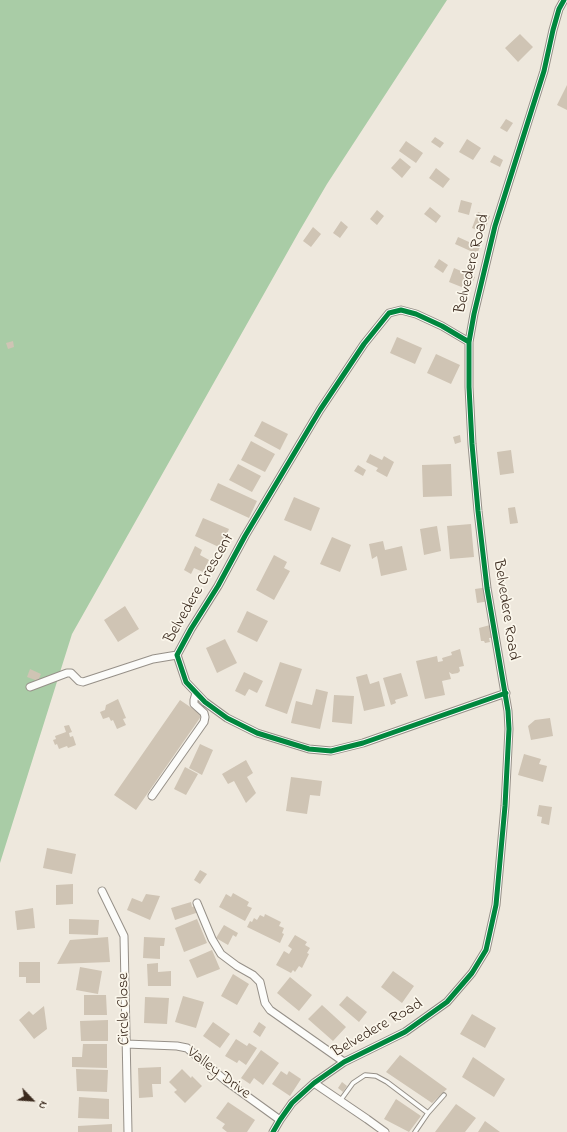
<!DOCTYPE html>
<html>
<head>
<meta charset="utf-8">
<style>
  body { margin:0 }
  #map { position:relative; width:567px; height:1132px; overflow:hidden; background:#eee8dd; font-family:"Indie Flower",sans-serif }
  canvas { display:block }
  .north { position:absolute; left:12px; top:1080px; width:40px; height:40px; -webkit-text-stroke:3px #fbf7ec; paint-order:stroke; rotate:115deg; font-size:11px; font-weight:700; line-height:16px; text-align:center; color:#3b2a1e }
  .north::after { content:''; display:block; margin:auto; width:14px; height:18px; background:#3b2a1e; clip-path:polygon(50% 0,100% 100%,50% 72%,0 100%) }
</style>
</head>
<body>
<div id="map">
<canvas width="567" height="1132"></canvas>
<div class="north">N</div>
</div>
<script>
const c = document.querySelector('canvas').getContext('2d');
c.lineJoin = 'round';
function paint(path, color) { c.fillStyle = color; c.fill(path, 'evenodd'); }
const poly = rows => new Path2D(rows.map(r => 'M' + r).join(''));
function stroke(path, color, width, dash) { c.strokeStyle = color; c.lineWidth = width; c.lineCap = dash ? 'butt' : 'round'; c.setLineDash(dash || []); c.stroke(path); }
function label(font, color, halo, rows, align = 'center') {
  c.font = font + ' "Indie Flower",sans-serif'; c.lineWidth = 3.5; c.setLineDash([]); c.textBaseline = 'middle'; c.strokeStyle = halo; c.fillStyle = color; for (const [text, x, y, turn = 0] of rows) {
    c.save(); c.translate(x, y); c.rotate((+turn || 0) * Math.PI / 180); c.textAlign = isNaN(turn) ? turn : align; if (halo) c.strokeText(text, 0, 0); c.fillText(text, 0, 0); c.restore();
  }
}
paint(poly([
  [0,0,447,0,327,184,300,230,72,634,0,863]
]), '#a9cca6');
paint(poly([
  [520,34,533,47,518,62,505,48],
  [567,85,567,110,557,105],
  [506,119,513,123,507,132,500,128],
  [435,137,444,143,440,148,431,142],
  [467,139,481,148,473,160,459,152],
  [406,141,423,153,416,163,399,151],
  [494,155,503,160,500,167,490,162],
  [400,158,411,167,402,178,391,168],
  [436,168,450,179,443,188,429,178],
  [461,200,472,203,469,215,458,212],
  [430,207,441,216,436,223,424,214],
  [377,210,384,216,377,225,370,219],
  [478,212,490,216,484,233,472,228],
  [341,221,348,227,340,238,333,233],
  [313,227,321,234,311,247,303,241],
  [458,237,480,247,477,254,455,244],
  [439,259,448,265,443,273,434,267],
  [454,268,475,277,469,290,449,282],
  [397,337,422,348,415,364,390,353],
  [13,341,14,347,8,349,6,343],
  [436,354,460,365,451,384,427,373],
  [262,421,288,434,280,450,254,436],
  [460,435,461,442,455,444,453,437],
  [251,441,275,454,265,472,241,460],
  [511,450,514,473,500,475,497,452],
  [370,454,382,460,384,456,394,462,387,477,376,471,378,468,366,462],
  [238,464,261,476,252,492,229,480],
  [451,464,452,496,423,497,422,465],
  [358,465,366,470,363,476,354,471],
  [218,483,257,501,249,518,210,500],
  [294,497,320,508,311,531,284,520],
  [515,507,518,523,510,524,508,508],
  [203,518,229,529,221,548,195,536],
  [471,524,474,557,450,559,447,526],
  [437,526,441,551,424,555,420,529],
  [332,537,351,545,340,572,320,564],
  [383,541,385,550,402,546,407,570,381,576,377,556,372,559,369,544],
  [195,546,202,550,200,555,209,560,203,572,194,568,191,574,184,570],
  [274,555,287,562,284,568,290,571,274,600,256,590],
  [488,587,490,601,477,603,475,589],
  [125,606,139,629,118,642,104,620],
  [247,611,268,621,257,642,237,632],
  [490,625,493,638,489,638,490,642,485,643,484,641,481,641,479,628],
  [225,639,237,663,217,673,206,648],
  [460,649,464,666,459,667,460,671,458,673,452,674,449,672,451,679,442,681,445,695,425,699,416,661,437,656,438,662,443,661,442,658,452,655,451,652],
  [280,662,302,669,287,714,265,706],
  [30,669,41,674,38,681,27,677],
  [244,672,263,681,257,693,249,689,245,696,235,691],
  [401,673,408,696,395,700,396,703,391,705,383,678],
  [367,674,370,684,379,681,385,706,364,711,356,677],
  [316,689,328,692,320,729,291,723,296,701,312,705],
  [334,695,354,696,352,724,332,722],
  [118,699,126,718,123,719,126,725,117,729,113,720,111,721,109,717,103,719,100,712,105,710,106,705],
  [180,700,202,715,136,810,114,795],
  [550,718,553,736,531,740,528,726,535,720],
  [69,725,72,732,69,733,70,737,73,736,76,745,68,748,67,746,59,749,57,744,55,745,53,740,56,739,55,736,66,732,64,726],
  [200,744,213,750,202,775,189,768],
  [524,754,541,759,539,764,547,766,543,782,518,775],
  [246,760,253,773,247,777,256,793,246,803,234,781,228,784,222,774],
  [185,767,198,774,186,795,174,789],
  [291,777,322,781,320,796,310,795,307,814,286,811],
  [539,805,552,807,549,825,541,823,542,817,537,816],
  [47,848,76,854,72,874,43,868],
  [200,870,207,874,200,884,194,880],
  [73,884,73,904,56,905,56,885],
  [233,893,249,902,247,906,252,908,245,921,219,907,226,894,231,897],
  [146,894,160,896,150,920,127,910,132,898,142,902],
  [191,902,192,907,197,905,199,912,175,920,171,908],
  [33,908,35,928,17,930,15,911],
  [265,914,281,922,279,926,284,928,282,933,284,934,280,943,247,927,250,921,252,922,254,918,257,920,260,915,264,917],
  [69,919,99,920,98,935,69,934],
  [197,919,207,943,184,952,175,928],
  [224,925,238,933,236,937,233,935,228,945,216,938],
  [295,935,307,942,305,945,310,948,307,953,309,954,302,968,299,966,295,972,293,970,291,973,276,965,284,951,289,954,292,949,288,946],
  [108,937,110,962,57,964,70,940],
  [144,937,165,938,164,946,160,946,160,959,143,958],
  [212,950,220,969,197,978,189,960],
  [19,962,40,962,40,983,26,983,26,977,19,977],
  [158,963,158,972,171,971,171,986,148,986,147,964],
  [80,967,102,971,98,994,76,990],
  [393,971,414,986,402,1003,381,987],
  [233,974,249,984,237,1005,221,996],
  [290,977,312,995,299,1011,277,993],
  [84,995,106,995,107,1015,84,1015],
  [183,996,204,1002,196,1028,175,1022],
  [347,996,367,1012,359,1022,339,1005],
  [145,997,169,998,167,1024,144,1023],
  [322,1005,346,1027,333,1041,308,1019],
  [44,1006,47,1029,34,1039,19,1020,29,1011,33,1015],
  [472,1014,496,1028,485,1048,460,1034],
  [108,1020,108,1041,81,1041,80,1021],
  [213,1022,230,1034,220,1048,203,1036],
  [259,1022,266,1027,260,1037,253,1032],
  [236,1039,247,1046,249,1043,257,1048,246,1065,239,1060,237,1063,225,1056],
  [83,1044,107,1044,107,1068,72,1067,72,1057,82,1057],
  [261,1050,279,1063,263,1085,254,1078,250,1084,241,1078],
  [400,1055,447,1089,432,1103,386,1072],
  [473,1057,505,1079,494,1097,462,1077],
  [161,1067,161,1084,152,1084,153,1097,139,1098,138,1068],
  [76,1069,108,1070,107,1092,77,1091],
  [182,1069,191,1078,192,1076,202,1086,185,1103,174,1092,177,1090,169,1082],
  [281,1071,287,1075,289,1071,301,1079,290,1096,272,1084],
  [342,1082,347,1086,343,1092,338,1088],
  [79,1097,109,1099,109,1119,78,1118],
  [396,1099,421,1116,409,1132,384,1119],
  [228,1102,255,1120,247,1132,227,1132,222,1128,225,1124,216,1118],
  [456,1104,476,1118,465,1132,435,1132],
  [485,1121,500,1132,478,1132],
  [112,1124,112,1132,78,1132,78,1126]
]), '#cfc4b4');
const service = poly([
  [340,1101,353,1083,365,1075,376,1076,387,1082,428,1113],
  [415,1132,428,1113,444,1095]
]);
const minor = poly([
  [469,342,442,326,416,314,401,310,389,313,364,344,320,410,245,536,218,586,191,629,177,655,186,682,205,702,227,718,257,733,309,749,331,751,363,743,506,693],
  [30,687,67,673,71,673,79,681,83,682,153,659,177,655],
  [152,796,204,722,205,717,204,713,194,704,194,700,196,693],
  [102,891,124,936,128,1132],
  [197,903,212,939,221,954,237,966,253,975,260,982,265,1003,270,1010,344,1062],
  [126,1044,177,1046,187,1048,226,1081,280,1120],
  [314,1083,367,1119,385,1132],
  [273,1132,280,1120,292,1103,314,1083,344,1062,405,1032,447,1002,472,973,486,950,496,905,505,806,509,729,508,711,487,588,478,511,472,444,469,387,469,342,474,314,495,226,544,71,553,30,559,9,564,0]
]);
stroke(service, '#969088', 5.5);
stroke(minor, '#969088', 9);
stroke(service, '#fcfcfa', 3.5);
stroke(minor, '#fcfcfa', 7);
stroke(poly([
  [469,342,442,326,416,314,401,310,389,313,364,344,320,410,245,536,218,586,191,629,177,655,186,682,205,702,227,718,257,733,309,749,331,751,363,743,506,693],
  [273,1132,280,1120,292,1103,314,1083,344,1062,405,1032,447,1002,472,973,486,950,496,905,505,806,509,729,508,711,487,588,478,511,472,444,469,387,469,342,474,314,495,226,544,71,553,30,559,9,564,0]
]), '#00873e', 5);
label('16px', '#3b2a1e', '#fbf7ec', [
  ["Belvedere Road",473,264,-76],
  ["Belvedere Crescent",200,589,-60],
  ["Belvedere Road",505,610,81],
  ["Circle Close",125,1009,-91],
  ["Belvedere Road",378,1029,-30],
  ["Valley Drive",218,1074,37]
]);
</script>
</body>
</html>
